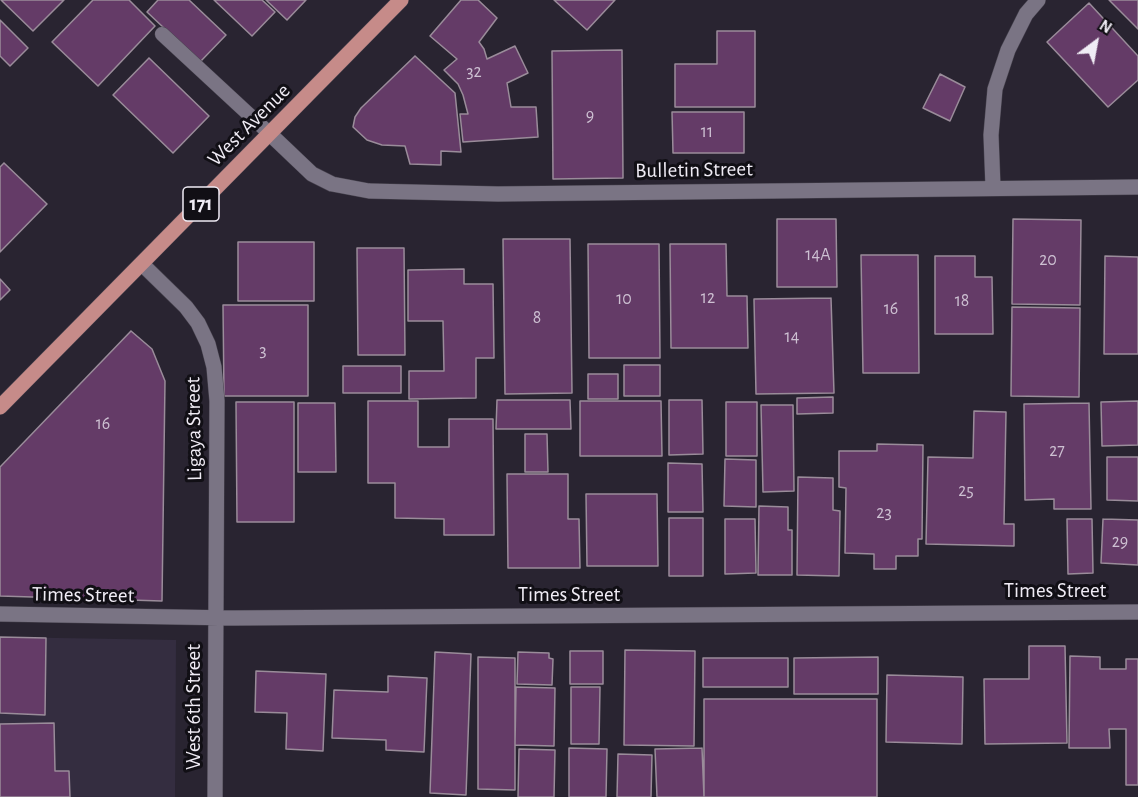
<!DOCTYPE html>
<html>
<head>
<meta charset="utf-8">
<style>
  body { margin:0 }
  #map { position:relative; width:1138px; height:797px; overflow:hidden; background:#292431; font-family:"Alegreya Sans",sans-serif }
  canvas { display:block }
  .north { position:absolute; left:1066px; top:12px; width:60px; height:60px; -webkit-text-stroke:4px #110f15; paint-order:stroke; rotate:32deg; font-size:16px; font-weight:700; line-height:24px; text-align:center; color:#f0ecf5 }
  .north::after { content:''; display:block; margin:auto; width:21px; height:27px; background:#f0ecf5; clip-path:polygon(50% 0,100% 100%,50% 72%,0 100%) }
</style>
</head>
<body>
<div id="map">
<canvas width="1138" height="797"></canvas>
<div class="north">N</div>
</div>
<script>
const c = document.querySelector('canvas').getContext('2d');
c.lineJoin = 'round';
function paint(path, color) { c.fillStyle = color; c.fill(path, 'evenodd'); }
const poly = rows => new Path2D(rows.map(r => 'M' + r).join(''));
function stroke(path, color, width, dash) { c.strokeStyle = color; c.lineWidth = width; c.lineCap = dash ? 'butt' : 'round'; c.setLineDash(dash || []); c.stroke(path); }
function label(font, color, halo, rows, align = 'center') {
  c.font = font + ' "Alegreya Sans",sans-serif'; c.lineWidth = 6; c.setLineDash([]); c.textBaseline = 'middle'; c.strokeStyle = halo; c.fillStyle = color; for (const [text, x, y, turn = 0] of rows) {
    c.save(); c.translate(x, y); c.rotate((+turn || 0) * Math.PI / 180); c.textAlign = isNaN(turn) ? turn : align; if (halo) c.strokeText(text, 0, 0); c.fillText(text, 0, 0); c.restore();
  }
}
paint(poly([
  [0,637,176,640,175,797,0,797]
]), '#342d40');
const building = poly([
  [1,0,64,0,33,31,1,0],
  [93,0,129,0,155,26,98,86,52,42,93,0],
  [158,0,189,0,226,35,200,62,147,12,158,0],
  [214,0,262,0,275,12,252,36,214,0],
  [266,0,306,0,287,20,266,0],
  [461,0,478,0,497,18,479,42,484,49,487,59,515,46,528,73,507,83,511,107,536,107,538,137,463,142,460,114,468,114,463,95,458,84,444,70,457,59,430,36,461,0],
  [554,0,615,0,587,30,554,0],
  [1109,0,1138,0,1138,29,1109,0],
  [1089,3,1138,56,1138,80,1108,107,1047,42,1089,3],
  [0,20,28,48,10,66,0,56,0,20],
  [717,31,755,31,755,107,675,107,675,64,717,64,717,31],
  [622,50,623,178,553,179,552,51,622,50],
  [415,56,455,93,461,152,441,151,441,165,410,164,405,146,382,145,367,140,353,127,355,117,361,108,415,56],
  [149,58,209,116,173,153,113,95,149,58],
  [940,74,965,87,950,121,923,108,940,74],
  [672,112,744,112,744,153,673,153,672,112],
  [4,163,47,204,0,252,0,167,4,163],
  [777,219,836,219,837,287,777,287,777,219],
  [1013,219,1081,220,1080,305,1012,304,1013,219],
  [503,239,570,239,572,393,505,394,503,239],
  [238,242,314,242,314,301,238,301,238,242],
  [588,244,659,244,660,358,589,358,588,244],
  [670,244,726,244,727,296,747,296,748,348,671,348,670,244],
  [357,248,404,248,405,355,358,355,357,248],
  [861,255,918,255,919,373,863,373,861,255],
  [935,256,975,256,975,277,992,277,993,334,935,334,935,256],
  [1105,256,1138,257,1138,354,1104,354,1105,256],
  [464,269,464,284,493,284,494,358,476,358,476,398,409,399,409,371,444,371,443,321,408,321,408,270,464,269],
  [0,279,10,290,0,300,0,279],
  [831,298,834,393,756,394,754,299,831,298],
  [223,305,308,305,308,396,224,396,223,305],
  [1012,307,1080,308,1079,397,1011,396,1012,307],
  [131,331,152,349,165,381,162,601,0,596,0,467,131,331],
  [624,365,660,365,660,396,624,396,624,365],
  [343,366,401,366,401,393,343,393,343,366],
  [588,374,618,374,618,399,588,399,588,374],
  [833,397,833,413,797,414,797,398,833,397],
  [497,400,570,400,571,429,496,429,497,400],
  [669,400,702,400,703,454,669,455,669,400],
  [368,401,418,401,418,447,449,447,449,419,493,419,494,535,444,535,444,519,395,518,395,483,368,483,368,401],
  [580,401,661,401,662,456,580,456,580,401],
  [1138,401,1138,445,1102,446,1101,402,1138,401],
  [236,402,294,402,294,522,237,522,236,402],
  [726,402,757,402,757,456,726,456,726,402],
  [298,403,335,403,336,472,298,472,298,403],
  [1089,403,1091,509,1054,509,1054,499,1025,500,1024,404,1089,403],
  [761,405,793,405,794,491,763,492,761,405],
  [974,411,1006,412,1004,524,1014,524,1014,546,926,544,928,457,973,458,974,411],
  [525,434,547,434,548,472,525,472,525,434],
  [877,444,923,445,922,539,918,539,918,556,896,556,896,569,874,569,874,554,845,553,846,488,839,487,839,451,877,451,877,444],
  [1107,457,1138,457,1138,501,1107,500,1107,457],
  [725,459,756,460,756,507,724,506,725,459],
  [668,463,702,464,703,512,668,512,668,463],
  [507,474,568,474,568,519,579,519,580,568,508,568,507,474],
  [798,477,833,478,833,510,840,511,839,576,797,575,798,477],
  [586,494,657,494,658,566,587,566,586,494],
  [759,506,788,507,788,530,792,530,792,575,758,575,759,506],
  [669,518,703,518,703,576,669,576,669,518],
  [725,519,755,519,756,573,725,574,725,519],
  [1067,519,1092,519,1093,573,1068,574,1067,519],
  [1103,519,1138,520,1138,565,1101,563,1103,519],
  [0,637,46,638,45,715,0,713,0,637],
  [1029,646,1065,646,1067,743,985,744,984,679,1029,679,1029,646],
  [625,650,695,651,694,746,624,745,625,650],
  [570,651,603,651,603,684,570,684,570,651],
  [435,652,471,654,466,795,430,793,435,652],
  [518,652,549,653,549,658,553,659,552,685,517,684,518,652],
  [1070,656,1100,657,1100,669,1126,669,1126,659,1138,659,1138,785,1126,785,1126,729,1109,729,1110,748,1069,748,1070,656],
  [478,657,515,658,515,790,478,789,478,657],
  [878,657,878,694,794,694,794,658,878,657],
  [703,658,788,658,788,687,703,687,703,658],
  [256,671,326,674,323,751,286,749,287,713,255,712,256,671],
  [887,675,963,677,962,744,886,742,887,675],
  [388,676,427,678,424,752,386,750,386,740,332,738,334,690,388,692,388,676],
  [516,687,555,688,554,746,515,745,516,687],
  [571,687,600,687,599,744,571,744,571,687],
  [704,699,877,699,877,797,704,797,704,699],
  [54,723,55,771,69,771,70,797,0,797,0,724,54,723],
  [569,748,607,749,606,797,569,797,569,748],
  [702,748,704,797,657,797,655,749,702,748],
  [519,749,555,750,554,797,518,797,519,749],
  [618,754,652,755,651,797,617,797,618,754]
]);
paint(building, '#643b67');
stroke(building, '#9a8c9a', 1.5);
const service = poly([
  [162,34,270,134]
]);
const minor = poly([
  [270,134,312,174,332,184,369,191,498,194,1138,187],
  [993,187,991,135,995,89,1008,50,1026,14,1038,0],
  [142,264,186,307,198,323,208,344,214,367,217,401,215,797],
  [0,614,234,618,1138,612]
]);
const primary = poly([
  [0,407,401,0]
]);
stroke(service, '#47434e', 15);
stroke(minor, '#47434e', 16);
stroke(primary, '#47434e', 16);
stroke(service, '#7a7484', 14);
stroke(minor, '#7a7484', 15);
stroke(primary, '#c68b89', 15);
label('18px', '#cdc0d2', null, [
  ["32",474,72],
  ["9",590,116],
  ["11",707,132],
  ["14A",818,255],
  ["20",1048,260],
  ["12",708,298],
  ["10",624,299],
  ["18",962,301],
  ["16",891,309],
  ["8",537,318],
  ["14",792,337],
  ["3",263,351],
  ["16",103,424],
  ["27",1057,451],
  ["25",966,491],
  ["23",884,513],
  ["29",1120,542]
]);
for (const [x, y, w] of [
  [201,204,36]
]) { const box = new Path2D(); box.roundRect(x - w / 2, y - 17, w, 34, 4.5); c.fillStyle = '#110f15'; c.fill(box); stroke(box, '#f0ecf5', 1.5); }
label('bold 20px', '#f0ecf5', null, [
  ["171",201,204]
]);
label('21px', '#f0ecf5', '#110f15', [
  ["West Avenue",249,125,-45],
  ["Bulletin Street",694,170,-1],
  ["Ligaya Street",194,429,-91],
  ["Times Street",1055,591],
  ["Times Street",83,595,1],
  ["Times Street",569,595],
  ["West 6th Street",194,707,-90]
]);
</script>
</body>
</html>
